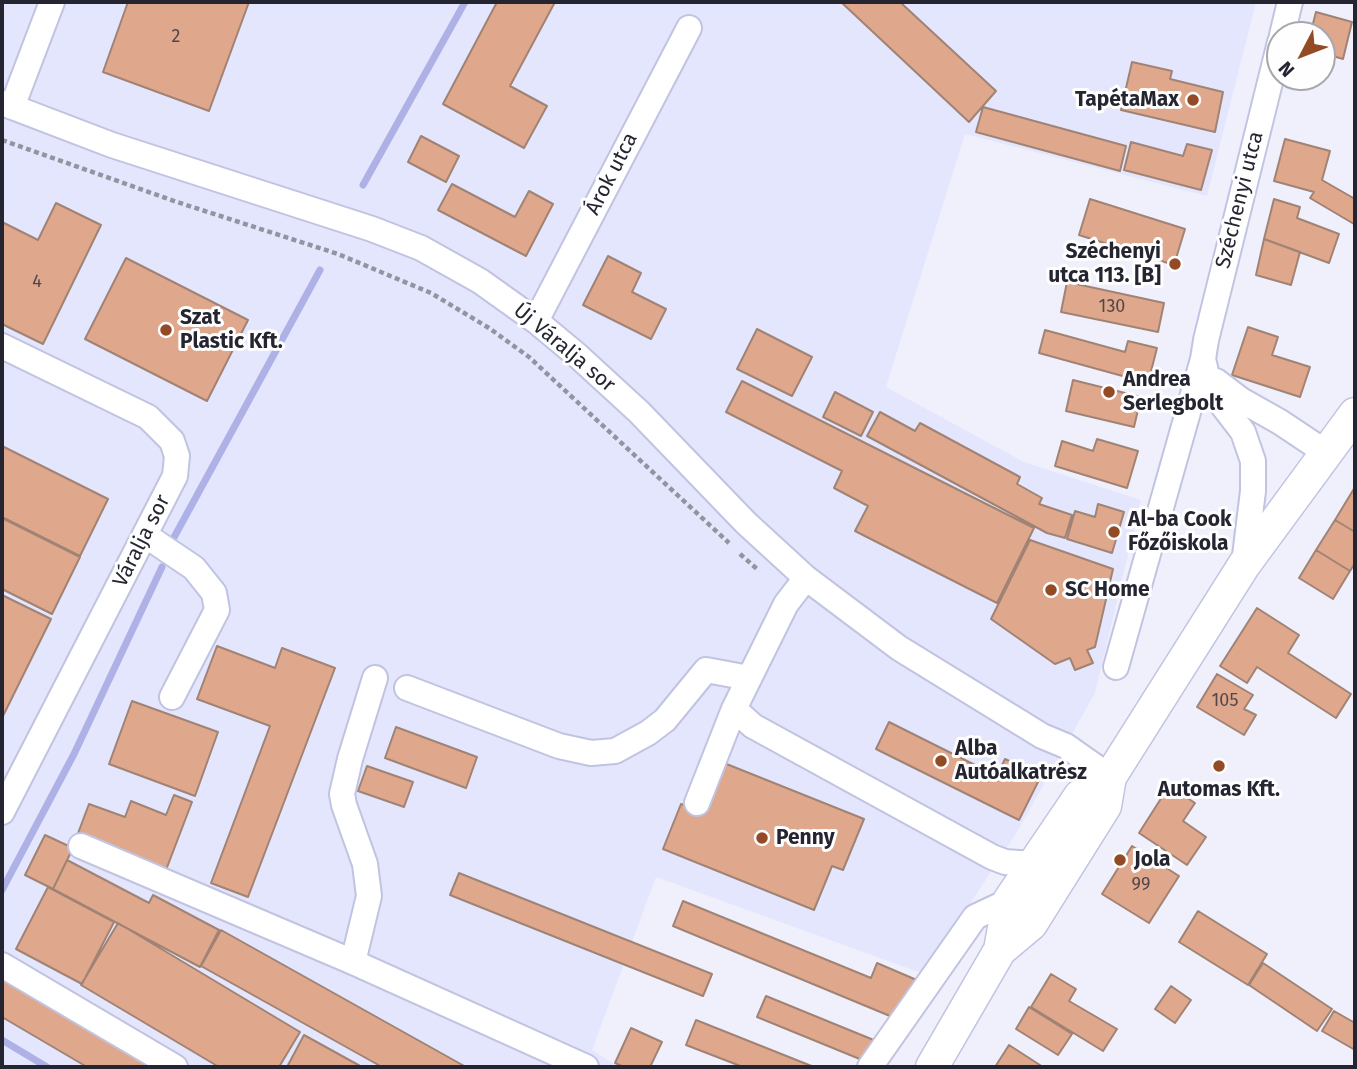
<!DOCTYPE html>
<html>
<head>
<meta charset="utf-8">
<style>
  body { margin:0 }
  #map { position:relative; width:1357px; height:1069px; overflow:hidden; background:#eff0fc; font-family:"Fira Sans",sans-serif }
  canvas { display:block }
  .frame { position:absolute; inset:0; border:4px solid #252531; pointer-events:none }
  .north { position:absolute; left:1266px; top:21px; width:70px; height:70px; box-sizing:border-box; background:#fefefe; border:2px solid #a7a7ac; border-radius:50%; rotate:228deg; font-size:19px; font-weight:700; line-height:28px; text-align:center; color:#252531 }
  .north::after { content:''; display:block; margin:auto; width:24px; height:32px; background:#924b25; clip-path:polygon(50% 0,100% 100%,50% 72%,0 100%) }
</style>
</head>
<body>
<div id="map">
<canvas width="1357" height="1069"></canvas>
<div class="frame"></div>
<div class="north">N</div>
</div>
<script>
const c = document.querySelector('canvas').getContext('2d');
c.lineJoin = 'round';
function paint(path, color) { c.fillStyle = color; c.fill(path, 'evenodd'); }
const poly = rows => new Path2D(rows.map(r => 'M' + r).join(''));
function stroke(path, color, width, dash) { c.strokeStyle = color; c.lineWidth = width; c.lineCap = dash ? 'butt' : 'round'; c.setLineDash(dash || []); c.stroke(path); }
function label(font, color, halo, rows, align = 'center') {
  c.font = font + ' "Fira Sans",sans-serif'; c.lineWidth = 6; c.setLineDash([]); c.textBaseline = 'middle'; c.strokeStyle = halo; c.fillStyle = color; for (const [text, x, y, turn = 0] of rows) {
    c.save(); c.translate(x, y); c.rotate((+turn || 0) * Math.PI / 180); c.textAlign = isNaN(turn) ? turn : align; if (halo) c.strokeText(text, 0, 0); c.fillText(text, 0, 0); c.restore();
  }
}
paint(poly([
  [2,2,1256,2,1207,196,965,134,886,387,1024,462,1141,500,1095,693,1017,832,924,974,656,877,592,1050,619,1067,2,1067]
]), '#e4e6fd');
stroke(poly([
  [363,185,465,2],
  [172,541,320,270],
  [2,890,74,754,162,567],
  [2,1040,47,1067]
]), '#aeb1e6', 7);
const building = poly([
  [128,2,249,2,209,111,103,72,128,2],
  [497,2,555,2,510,86,547,106,524,148,443,104,497,2],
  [841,2,900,2,996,91,969,122,841,2],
  [1316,12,1352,22,1343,59,1322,53,1322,35,1310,35,1316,12],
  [1132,62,1172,71,1170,79,1223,92,1215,132,1121,110,1132,62],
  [983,107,1126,146,1120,171,976,132,983,107],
  [421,136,459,156,446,182,408,162,421,136],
  [1285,139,1330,151,1322,180,1355,199,1354,224,1310,198,1314,192,1274,181,1285,139],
  [1131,142,1183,156,1187,144,1212,150,1201,190,1124,170,1131,142],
  [452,184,515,217,529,191,553,204,526,256,438,210,452,184],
  [1090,199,1185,229,1174,265,1079,235,1090,199],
  [1274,199,1300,207,1297,218,1339,234,1329,263,1264,239,1274,199],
  [56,203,101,225,43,344,2,324,2,222,38,240,56,203],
  [1264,239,1300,252,1291,285,1256,275,1264,239],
  [608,256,641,273,632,292,666,309,651,339,583,305,608,256],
  [126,258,248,320,207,401,85,339,126,258],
  [1067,282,1164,303,1158,332,1061,312,1067,282],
  [1248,327,1278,337,1272,355,1310,367,1300,397,1232,375,1248,327],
  [757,329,812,357,792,396,737,369,757,329],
  [1045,330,1125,352,1128,341,1157,348,1148,383,1039,353,1045,330],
  [1073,380,1141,397,1134,427,1066,411,1073,380],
  [742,381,1034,528,997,603,855,531,868,506,834,488,842,471,726,412,742,381],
  [835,392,873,412,861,436,823,417,835,392],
  [880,412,915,431,920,423,1020,477,1017,484,1042,498,1039,504,1072,515,1065,538,1047,533,867,436,880,412],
  [1097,439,1138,451,1127,488,1055,466,1062,441,1093,451,1097,439],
  [2,446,108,499,80,556,2,517,2,446],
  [1355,487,1355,532,1335,520,1355,487],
  [1098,504,1124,512,1112,553,1067,539,1075,511,1095,517,1098,504],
  [2,518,80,557,52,614,2,589,2,518],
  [1335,520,1355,532,1355,563,1350,571,1316,550,1335,520],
  [1030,540,1113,569,1095,647,1087,650,1093,663,1075,670,1070,658,1055,664,991,619,1030,540],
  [1316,550,1350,571,1333,599,1299,578,1316,550],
  [2,595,51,619,2,718,2,595],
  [1257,608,1299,635,1288,653,1351,694,1336,718,1257,667,1247,683,1220,666,1257,608],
  [217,646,275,668,282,648,335,668,248,897,211,883,270,726,197,699,217,646],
  [1217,674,1253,695,1244,709,1256,715,1244,735,1197,707,1217,674],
  [132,701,218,732,195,796,109,764,132,701],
  [889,722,997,776,1005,759,1041,776,1019,820,876,749,889,722],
  [396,727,477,757,466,788,385,758,396,727],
  [724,763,864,819,843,870,832,866,814,910,663,849,681,804,704,813,724,763],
  [367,766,413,782,404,807,358,791,367,766],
  [1169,786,1195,803,1183,821,1206,837,1187,865,1139,833,1169,786],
  [174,795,192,802,166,870,77,836,89,804,125,817,131,801,166,815,174,795],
  [45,835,73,848,53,889,25,875,45,835],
  [1132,846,1179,876,1149,923,1102,894,1132,846],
  [67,860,149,903,153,895,219,930,200,967,53,889,67,860],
  [459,873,712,974,703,996,450,895,459,873],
  [48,887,114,922,82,984,16,949,48,887],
  [683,901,871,978,877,963,919,981,902,1021,673,926,683,901],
  [1198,911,1267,954,1248,985,1179,942,1198,911],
  [118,923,300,1032,279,1067,219,1067,81,985,118,923],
  [221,930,466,1067,382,1067,201,966,221,930],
  [1263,963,1332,1009,1317,1031,1249,985,1263,963],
  [2,967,171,1067,87,1067,2,1017,2,967],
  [1051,974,1076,989,1069,1001,1117,1029,1103,1051,1031,1007,1051,974],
  [1171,986,1191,1000,1175,1023,1155,1009,1171,986],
  [766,996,881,1043,872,1064,757,1017,766,996],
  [1029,1007,1072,1034,1058,1055,1016,1029,1029,1007],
  [1334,1011,1355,1023,1355,1050,1322,1031,1334,1011],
  [696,1020,814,1067,743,1067,686,1045,696,1020],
  [631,1028,662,1042,650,1067,624,1067,615,1063,631,1028],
  [304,1035,362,1067,287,1067,304,1035],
  [1009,1045,1043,1067,995,1067,1009,1045]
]);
paint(building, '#dfa88d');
stroke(building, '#a08375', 2);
const minor = poly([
  [1282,35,1290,2],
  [2,103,112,145,372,229,421,248,480,281,536,321,578,356,639,412,746,523,806,578,899,648,1042,736,1066,746,1110,777],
  [12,107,52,2],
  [536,321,689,28],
  [2,346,148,417,172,441,177,456,175,476,2,812],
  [1203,359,1210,389,1243,432,1253,461,1253,491,1244,564],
  [1216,381,1241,400,1280,422,1328,454],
  [145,535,194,568,214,593,217,610,172,697],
  [806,578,786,604,734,709,753,726,992,857,1005,862,1033,864],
  [1116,667,1203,359,1206,340,1280,42],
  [407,688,559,746,591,753,615,751,648,733,665,720,706,670,749,678],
  [697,803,734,709],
  [81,846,353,962,586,1067],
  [353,962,369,896,365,864,344,805,342,794,350,759,375,678],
  [2,965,175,1067],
  [870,1067,975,917,1009,901]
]);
const major = poly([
  [1000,950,1031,924,1105,806,1110,777,1244,565,1355,414],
  [932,1067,1000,950,1009,901,1080,796,1110,777]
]);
stroke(minor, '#c1c4e1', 28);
stroke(major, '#c1c4e1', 35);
stroke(poly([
  [2,140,177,202,338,254,431,293,489,328,529,357,729,543],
  [740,554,757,569]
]), '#9394a0', 4.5, [5, 3.5]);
stroke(minor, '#fff', 24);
stroke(major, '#fff', 32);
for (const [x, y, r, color] of [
  [1193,100,7,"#924b25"],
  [1175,264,7,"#924b25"],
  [166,330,7,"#924b25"],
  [1109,392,7,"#924b25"],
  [1114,532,7,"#924b25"],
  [1051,590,7,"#924b25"],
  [941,761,7,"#924b25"],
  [1219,766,7,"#924b25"],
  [762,838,7,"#924b25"],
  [1120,860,7,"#924b25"]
]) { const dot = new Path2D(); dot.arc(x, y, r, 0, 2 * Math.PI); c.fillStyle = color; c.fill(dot); stroke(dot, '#fefefe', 2.5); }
label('18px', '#544648', null, [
  ["2",176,37],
  ["4",37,282],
  ["130",1112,307],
  ["105",1225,701],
  ["99",1141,885]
]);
label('bold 21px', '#252531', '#fefefe', [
  ["TapétaMax",1179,100,"right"],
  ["Széchenyi",1161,252,"right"],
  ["utca 113. [B]",1161,276,"right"],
  ["Szat",180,318],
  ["Plastic Kft.",180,342],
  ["Andrea",1123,380],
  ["Serlegbolt",1123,404],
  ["Al-ba Cook",1128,520],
  ["Főzőiskola",1128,544],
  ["SC Home",1065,590],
  ["Alba",955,749],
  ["Autóalkatrész",955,773],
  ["Automas Kft.",1219,790,"center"],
  ["Penny",776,838],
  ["Jola",1134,860]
], 'left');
label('21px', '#252531', '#fefefe', [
  ["Árok utca",612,174,-63],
  ["Széchenyi utca",1240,200,-76],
  ["Új Váralja sor",564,348,40],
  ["Váralja sor",142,541,-63]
]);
</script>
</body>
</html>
